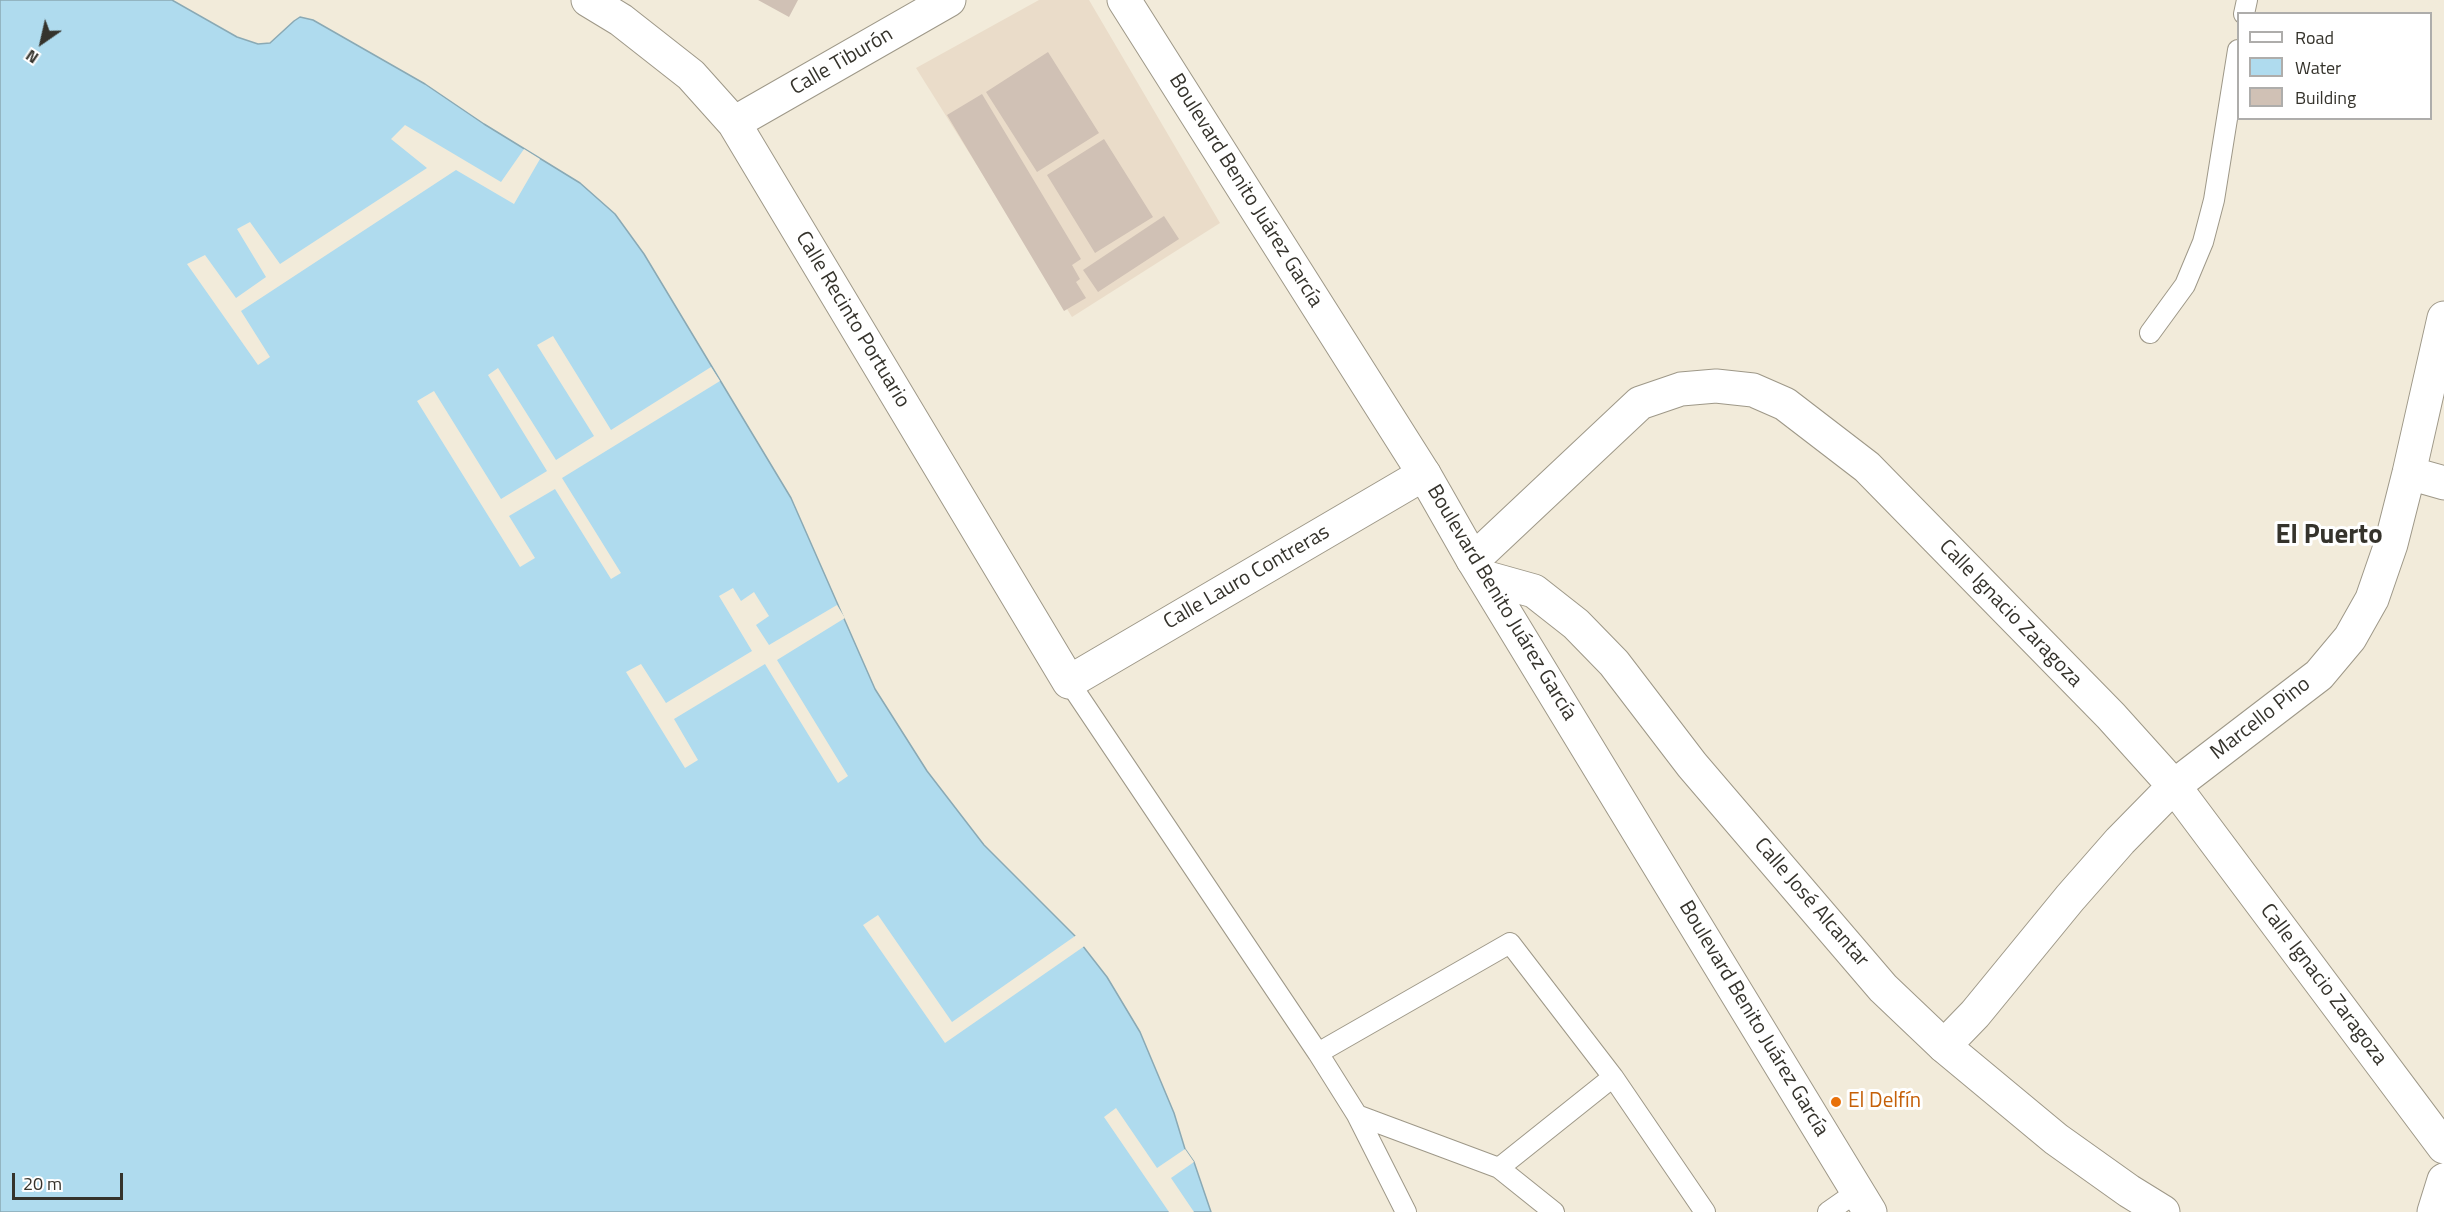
<!DOCTYPE html>
<html>
<head>
<meta charset="utf-8">
<style>
  body { margin:0 }
  #map { position:relative; width:2444px; height:1212px; overflow:hidden; background:#f2ebda; font-family:"Titillium Web",sans-serif }
  canvas { display:block }
  .legend { position:absolute; left:2237px; top:12px; width:195px; height:108px; box-sizing:border-box; background:#fff; border:2px solid #aeadab; margin:0; padding:8px 10px; list-style:none; font-size:18px; color:#35332c }
  .legend li { display:flex; align-items:center; gap:12px; height:30px }
  .legend b { width:30px; border:2px solid #aeadab }
  .north { position:absolute; left:12px; top:12px; width:60px; height:60px; -webkit-text-stroke:4px #fff; paint-order:stroke; rotate:214deg; font-size:16px; font-weight:700; line-height:24px; text-align:center; color:#35332c }
  .north::after { content:''; display:block; margin:auto; width:21px; height:27px; background:#35332c; clip-path:polygon(50% 0,100% 100%,50% 72%,0 100%) }
  .scale { position:absolute; left:12px; top:1173px; width:111px; height:27px; box-sizing:border-box; border:3px solid #35332c; border-top:0; padding-left:8px; font-size:18px; line-height:21px; white-space:nowrap; color:#35332c; -webkit-text-stroke:4px #fff; paint-order:stroke }
</style>
</head>
<body>
<div id="map">
<canvas width="2444" height="1212"></canvas>
<ul class="legend">
<li><b style="height:8px;background:#fff"></b>Road</li>
<li><b style="height:16px;background:#afdbee"></b>Water</li>
<li><b style="height:16px;background:#d0c1b5"></b>Building</li>
</ul>
<div class="north">N</div>
<div class="scale">20 m</div>
</div>
<script>
const c = document.querySelector('canvas').getContext('2d');
c.lineJoin = 'round';
function paint(path, color) { c.fillStyle = color; c.fill(path, 'evenodd'); }
const poly = rows => new Path2D(rows.map(r => 'M' + r).join(''));
function stroke(path, color, width, dash) { c.strokeStyle = color; c.lineWidth = width; c.lineCap = dash ? 'butt' : 'round'; c.setLineDash(dash || []); c.stroke(path); }
function label(font, color, halo, rows, align = 'center') {
  c.font = font + ' "Titillium Web",sans-serif'; c.lineWidth = 6; c.setLineDash([]); c.textBaseline = 'middle'; c.strokeStyle = halo; c.fillStyle = color; for (const [text, x, y, turn = 0] of rows) {
    c.save(); c.translate(x, y); c.rotate((+turn || 0) * Math.PI / 180); c.textAlign = isNaN(turn) ? turn : align; if (halo) c.strokeText(text, 0, 0); c.fillText(text, 0, 0); c.restore();
  }
}
paint(poly([
  [1039,0,1089,0,1220,223,1072,317,916,68]
]), '#eadcc9');
const water = poly([
  [0,0,172,0,237,37,258,44,270,43,294,21,300,17,313,20,425,84,484,124,580,183,615,214,644,254,791,498,875,689,927,771,984,845,1075,936,1107,977,1140,1032,1174,1113,1185,1149,1194,1162,1211,1212,0,1212,0,0]
]);
paint(water, '#afdbee');
stroke(water, '#8aa9b4', 1.5);
paint(poly([
  [405,125,501,182,524,149,540,159,514,204,456,170,241,311,270,357,258,365,187,264,205,255,236,298,266,277,237,229,250,222,280,264,427,168,391,139],
  [553,336,611,430,711,367,720,381,562,478,621,573,611,579,555,489,509,516,535,558,520,567,417,401,434,391,501,499,547,471,488,375,498,368,556,460,594,436,537,345],
  [733,588,741,601,754,592,769,616,756,625,769,645,837,605,845,618,777,660,848,776,838,783,765,664,674,719,698,760,685,768,626,672,641,664,666,703,752,651,719,596],
  [878,915,952,1022,1078,934,1086,945,945,1043,863,925],
  [1116,1108,1157,1168,1185,1149,1194,1162,1171,1178,1194,1212,1169,1212,1104,1117]
]), '#f2ebda');
paint(poly([
  [758,0,798,0,789,17],
  [1048,52,1099,133,1037,172,986,92],
  [982,94,1081,259,1072,265,1080,279,1076,282,1086,298,1064,311,947,115],
  [1104,139,1153,217,1095,253,1047,175],
  [1164,216,1179,239,1098,292,1083,270]
]), '#d0c1b5');
const service = poly([
  [2244,14,2247,0],
  [2150,333,2185,285,2203,242,2214,200,2238,50],
  [1069,682,1318,1053,1357,1115,1406,1212],
  [1318,1053,1510,943,1613,1077,1705,1212],
  [1357,1115,1499,1168,1613,1077],
  [1499,1168,1554,1212],
  [1828,1212,1858,1191]
]);
const minor = poly([
  [588,0,621,20,691,75,734,123,1069,682,1424,474],
  [734,123,949,0],
  [2409,473,2444,483],
  [1473,560,1640,403,1681,389,1716,386,1753,390,1785,404,1867,467,2111,716,2174,786,2444,1147],
  [1944,1046,1975,1014,2070,898,2120,841,2174,786,2319,675,2350,638,2372,599,2391,544,2409,473,2444,318],
  [2434,1212,2444,1180]
]);
const tertiary = poly([
  [1124,0,1424,474,1473,560,1870,1212],
  [1484,577,1534,591,1576,624,1614,663,1692,765,1883,988,1944,1046,2056,1139,2129,1191,2163,1212]
]);
stroke(service, '#9e9888', 22);
stroke(minor, '#9e9888', 35);
stroke(tertiary, '#9e9888', 35);
stroke(service, '#fff', 20);
stroke(minor, '#fff', 33);
stroke(tertiary, '#fff', 33);
for (const [x, y, r, color] of [
  [1836,1102,6,"#e8710a"]
]) { const dot = new Path2D(); dot.arc(x, y, r, 0, 2 * Math.PI); c.fillStyle = color; c.fill(dot); stroke(dot, '#fff', 2); }
label('21px', '#35332c', '#fff', [
  ["Calle Tiburón",842,62,-30],
  ["Boulevard Benito Juárez García",1245,191,58],
  ["Calle Recinto Portuario",852,320,59],
  ["Calle Lauro Contreras",1247,578,-30],
  ["Boulevard Benito Juárez García",1501,603,59],
  ["Calle Ignacio Zaragoza",2010,614,46],
  ["Marcello Pino",2261,719,-38],
  ["Calle José Alcantar",1811,903,49],
  ["Calle Ignacio Zaragoza",2323,985,53],
  ["Boulevard Benito Juárez García",1753,1019,59]
]);
label('21px', '#c56008', '#fff', [
  ["El Delfín",1848,1102]
], 'left');
label('bold 27px', '#35332c', '#fff', [
  ["El Puerto",2329,536]
]);
</script>
</body>
</html>
